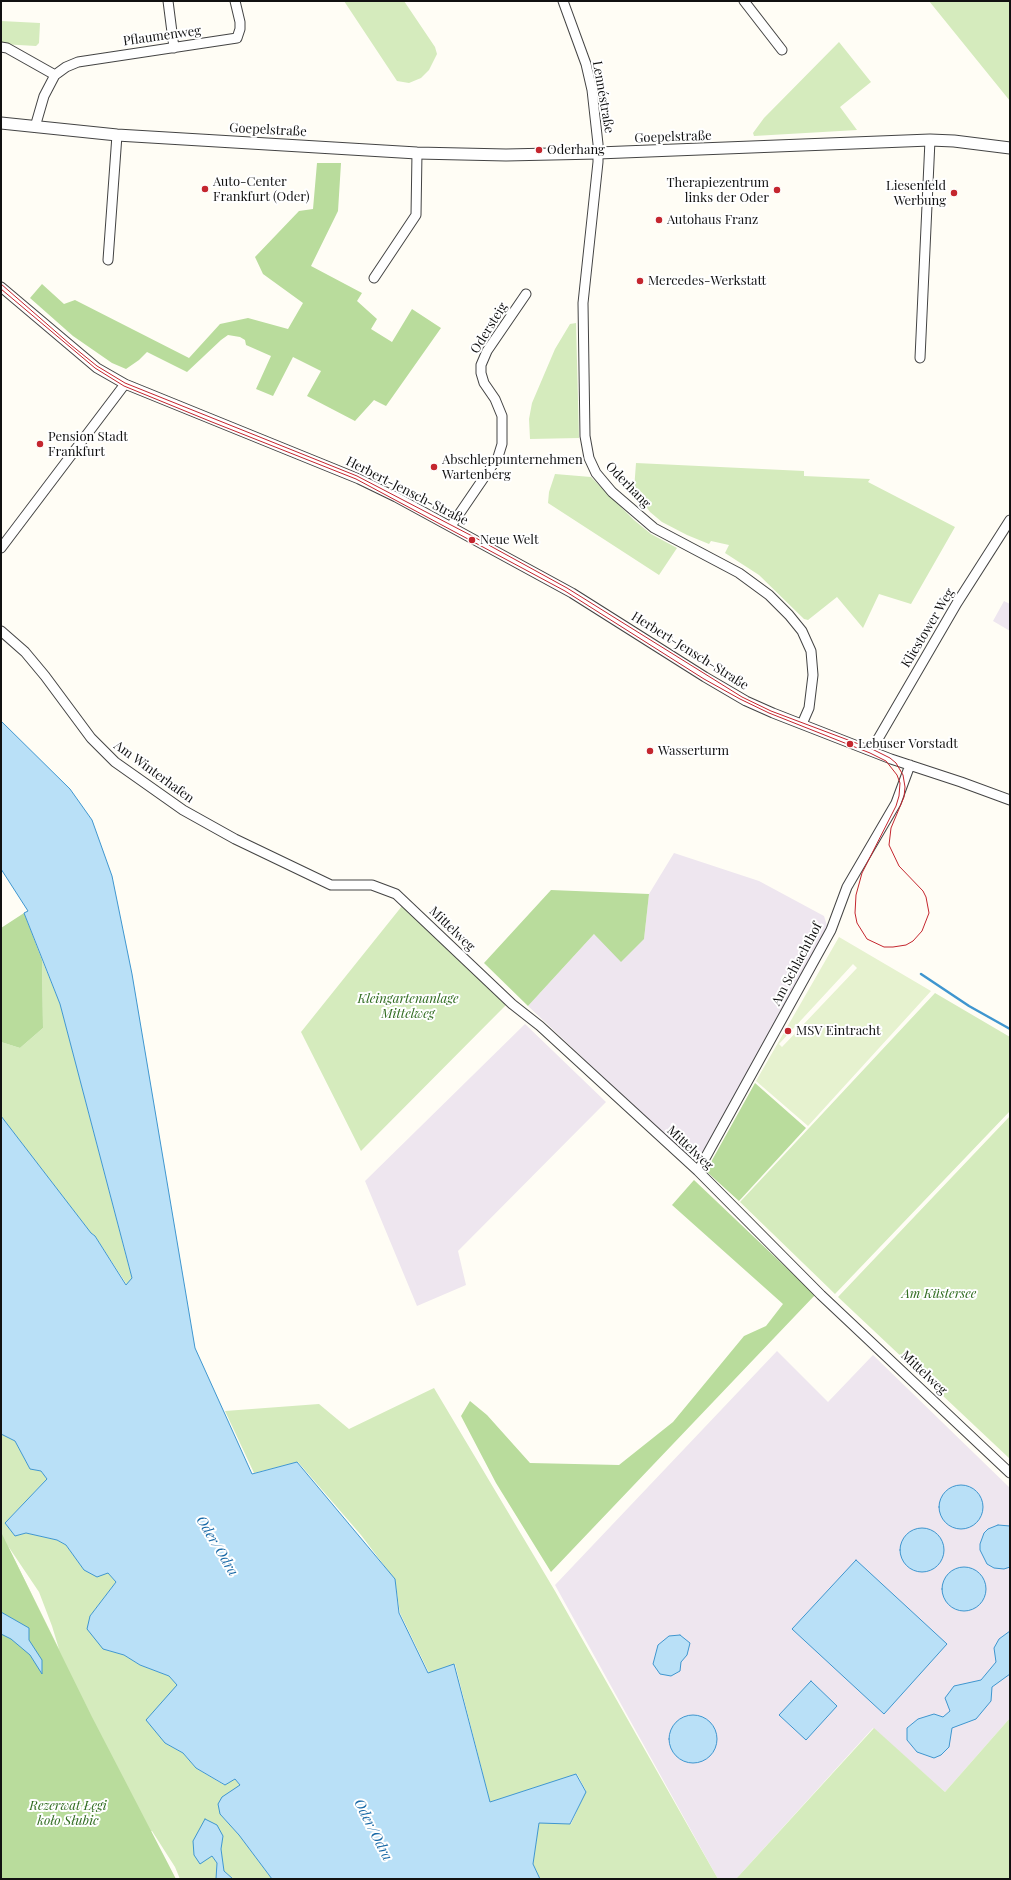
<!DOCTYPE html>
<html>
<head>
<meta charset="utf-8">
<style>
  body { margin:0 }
  #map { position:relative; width:1011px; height:1880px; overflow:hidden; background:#fffdf5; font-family:"Playfair Display",serif }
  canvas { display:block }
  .frame { position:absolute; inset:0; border:2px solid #111; pointer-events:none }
</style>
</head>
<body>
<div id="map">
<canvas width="1011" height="1880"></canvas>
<div class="frame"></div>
</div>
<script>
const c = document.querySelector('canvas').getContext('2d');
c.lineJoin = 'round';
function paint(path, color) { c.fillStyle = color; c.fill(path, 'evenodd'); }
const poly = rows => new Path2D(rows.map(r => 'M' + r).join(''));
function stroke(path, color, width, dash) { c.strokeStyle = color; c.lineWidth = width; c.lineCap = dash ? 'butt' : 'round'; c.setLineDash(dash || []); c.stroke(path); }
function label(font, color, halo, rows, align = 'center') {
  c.font = font + ' "Playfair Display",serif'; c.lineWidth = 4; c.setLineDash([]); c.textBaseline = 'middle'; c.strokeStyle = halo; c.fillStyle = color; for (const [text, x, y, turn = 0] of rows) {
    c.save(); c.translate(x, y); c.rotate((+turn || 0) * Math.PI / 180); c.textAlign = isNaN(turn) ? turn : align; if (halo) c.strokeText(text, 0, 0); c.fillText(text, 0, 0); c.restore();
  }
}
paint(poly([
  [1004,601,1010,604,1010,631,993,621],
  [674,853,759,881,824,916,828,929,701,1155,695,1157,684,1153,528,1006,594,934,644,939,649,894],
  [525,1024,606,1102,458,1251,466,1285,417,1306,365,1181],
  [777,1351,828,1402,873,1355,1010,1488,1010,1718,945,1792,873,1728,736,1879,718,1879,555,1585]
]), '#eee6ef');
paint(poly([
  [344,1,404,1,435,47,437,54,429,70,421,78,409,83,397,81],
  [929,1,1010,1,1010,101],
  [1,21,40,23,39,43,36,46,1,44],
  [839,42,871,82,840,107,857,130,754,136,753,133,764,118],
  [576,323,579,438,530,439,529,419,532,403,555,349,570,324],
  [636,463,804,471,804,476,870,479,868,482,955,527,911,604,879,594,863,628,837,597,808,620,804,619,759,575,725,553,729,545,711,541,709,544,687,535,662,522,650,512,634,490],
  [555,474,591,477,634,520,651,534,677,548,659,575,548,503,549,492],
  [402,906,506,1005,361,1151,301,1032],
  [42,960,60,1004,132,1279,127,1285,95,1236,91,1233,1,1116,1,1042,20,1048,43,1028],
  [935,993,1010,1037,1010,1111,835,1294,740,1202],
  [1010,1116,1010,1459,838,1297],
  [434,1388,555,1591,718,1879,540,1879,533,1864,539,1822,571,1824,586,1791,577,1774,490,1802,455,1664,429,1673,400,1613,395,1580,361,1535,298,1462,254,1473,225,1411,319,1404,349,1429],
  [1,1434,15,1441,30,1469,41,1471,47,1479,5,1523,15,1536,26,1533,57,1540,66,1545,84,1570,108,1573,116,1582,90,1616,103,1649,124,1655,140,1665,169,1676,177,1685,165,1743,183,1753,196,1768,224,1785,235,1779,240,1785,220,1814,239,1835,272,1879,233,1879,224,1871,221,1849,223,1835,212,1856,217,1863,216,1879,180,1879,175,1867,152,1831,1,1879],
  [8,1546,39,1592,52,1626,59,1649],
  [1010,1718,1010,1879,736,1879,874,1728,945,1792]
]), '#d5ebbd');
paint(poly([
  [317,163,341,163,338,211,311,266,362,293,357,301,377,319,371,329,392,342,412,309,441,328,386,406,374,400,355,421,307,396,321,371,293,357,273,396,256,389,271,356,246,345,245,340,240,337,228,335,221,340,187,372,147,352,139,360,126,369,112,363,73,336,30,298,42,284,64,304,75,300,189,358,220,324,248,318,288,329,303,303,263,274,255,257,299,211,313,209],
  [551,890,649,894,644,939,621,962,594,934,528,1006,484,963],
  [24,913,42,960,43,1028,20,1048,1,1042,1,928],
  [755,1083,806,1128,739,1201,706,1171],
  [694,1180,815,1295,551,1572,496,1483,461,1416,470,1401,487,1415,530,1463,619,1465,673,1422,744,1336,766,1326,783,1304,672,1205],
  [1,1532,92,1717,176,1879,1,1879]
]), '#b9dc9c');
paint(poly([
  [839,937,931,991,808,1126,756,1081],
  [853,964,857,968,782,1047,779,1044]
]), '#e6f2cf');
const water = poly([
  [1,721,70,789,92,820,112,876,132,974,195,1348,252,1474,297,1462,395,1579,399,1613,428,1673,454,1664,490,1802,576,1774,586,1792,570,1824,539,1823,533,1864,540,1879,272,1879,239,1835,220,1814,218,1804,222,1797,240,1785,235,1779,225,1785,196,1768,183,1753,165,1743,146,1720,177,1685,169,1676,140,1665,124,1655,103,1649,87,1629,90,1616,116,1582,108,1573,97,1577,84,1570,66,1545,57,1540,26,1533,15,1536,5,1523,47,1479,41,1471,30,1469,15,1441,1,1434,1,1116,91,1233,95,1236,126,1285,132,1278,60,1004,24,913,28,911,1,869,1,721],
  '939 1507a22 22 0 1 1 44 0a22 22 0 1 1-44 0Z',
  [998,1525,1010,1526,1010,1567,1004,1569,994,1568,987,1564,980,1550,980,1544,984,1533,988,1529,998,1525],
  '900 1550a22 22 0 1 1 44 0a22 22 0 1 1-44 0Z',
  [856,1560,947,1644,884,1714,792,1629,856,1560],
  '942 1589a22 22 0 1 1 44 0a22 22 0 1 1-44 0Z',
  [1,1612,29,1628,29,1640,42,1660,42,1674,30,1655,11,1639,1,1634,1,1612],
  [1010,1631,1010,1674,992,1687,991,1701,976,1719,952,1728,949,1747,941,1755,934,1758,917,1752,907,1740,907,1728,918,1719,934,1714,943,1717,950,1711,945,1698,954,1686,981,1680,996,1662,994,1648,999,1639,1010,1631],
  [680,1635,690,1643,687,1655,681,1662,680,1671,671,1676,660,1674,653,1664,658,1645,669,1636,680,1635],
  [811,1681,837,1706,806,1740,779,1715,811,1681],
  '669 1739a24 24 0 1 1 48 0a24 24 0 1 1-48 0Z',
  [205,1819,217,1825,223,1836,221,1849,224,1871,233,1879,216,1879,217,1863,212,1856,200,1864,194,1855,193,1841,205,1819]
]);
paint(water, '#b9e0f7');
stroke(water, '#3f96cf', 1);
stroke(poly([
  [921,974,969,1006,1010,1029]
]), '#3f96cf', 2.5);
const minor = poly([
  [168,1,174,48],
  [563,1,586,64,592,90,598,144,598,162,583,303,585,436,589,458,596,473,612,492,654,528,739,573,769,595,789,615,802,631,811,651,813,675,809,708,802,724],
  [744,1,782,50],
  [1,47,7,48,55,75],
  [35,127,44,96,55,75,66,67,78,62,237,38,240,29,240,22,235,1],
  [108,260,117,135],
  [374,278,416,215,417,153],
  [1,287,97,368,125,384,359,479,396,497,572,593,705,677,746,701,773,713,891,759,961,782,1010,800],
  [920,358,930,140],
  [451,526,498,457,502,444,502,416,495,399,484,383,481,373,481,365,487,351,526,294],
  [1,548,125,384],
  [1,631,25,652,45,676,91,738,115,762,183,810,235,839,331,885,372,885,396,894,512,1004,540,1026,698,1171,821,1295,1010,1473],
  [871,751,957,603,1010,520],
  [698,1171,831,930,847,887,896,803,910,765]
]);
const tertiary = poly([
  [1,123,117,135,417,153,506,155,598,153,930,140,954,141,1010,148]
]);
stroke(minor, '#444', 11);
stroke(tertiary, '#444', 13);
stroke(minor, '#fff', 9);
stroke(tertiary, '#fff', 11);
stroke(poly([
  [1,284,71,345,97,366,125,383,357,476,474,537,567,588,742,697,771,711,872,749,890,758,896,763,903,775,905,787,904,797,891,828,889,845,899,866,923,891,926,897,929,913,922,931,913,941,906,945,893,947,884,947,867,939,857,923,855,913,856,895,862,873,896,806,899,796,900,783,897,775,886,761,870,753,769,713,740,699,704,679,565,591,356,479,212,422,124,386,95,368,1,289]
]), '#c4262e', 1);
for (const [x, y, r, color] of [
  [539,150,4,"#c4262e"],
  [205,189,4,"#c4262e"],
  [777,190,4,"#c4262e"],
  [954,193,4,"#c4262e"],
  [659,220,4,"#c4262e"],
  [640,281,4,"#c4262e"],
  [40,444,4,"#c4262e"],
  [434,467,4,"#c4262e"],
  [472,540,4,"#c4262e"],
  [850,744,4,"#c4262e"],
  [650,751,4,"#c4262e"],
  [788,1031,4,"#c4262e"]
]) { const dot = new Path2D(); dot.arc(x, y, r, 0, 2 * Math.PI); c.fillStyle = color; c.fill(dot); stroke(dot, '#fff', 1.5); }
label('13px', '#111', '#fff', [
  ["Pflaumenweg",162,36,-8],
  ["Lennéstraße",603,97,80],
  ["Goepelstraße",268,130,3],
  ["Goepelstraße",673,137,-2],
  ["Odersteig",489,328,-58],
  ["Oderhang",628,485,46],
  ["Herbert-Jensch-Straße",407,491,27],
  ["Kliestower Weg",928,628,-59],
  ["Herbert-Jensch-Straße",690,651,32],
  ["Am Winterhafen",154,772,36],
  ["Mittelweg",452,929,44],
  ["Am Schlachthof",797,964,-62],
  ["Mittelweg",690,1148,43],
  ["Mittelweg",924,1373,43]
]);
label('13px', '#111', '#fff', [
  ["Oderhang",547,150],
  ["Auto-Center",213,182],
  ["Frankfurt (Oder)",213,197],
  ["Therapiezentrum",769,183,"right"],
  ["links der Oder",769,198,"right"],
  ["Liesenfeld",946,186,"right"],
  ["Werbung",946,201,"right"],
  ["Autohaus Franz",667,220],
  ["Mercedes-Werkstatt",648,281],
  ["Pension Stadt",48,437],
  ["Frankfurt",48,452],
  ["Abschleppunternehmen",442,460],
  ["Wartenberg",442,475],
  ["Neue Welt",480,540],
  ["Lebuser Vorstadt",858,744],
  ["Wasserturm",658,751],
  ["MSV Eintracht",796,1031]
], 'left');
label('italic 13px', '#2f6b1f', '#fff', [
  ["Kleingartenanlage",408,999],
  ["Mittelweg",408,1014],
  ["Am Küstersee",939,1294],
  ["Rezerwat Łęgi",68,1806],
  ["koło Słubic",68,1821]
]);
label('italic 14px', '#1768a6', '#fff', [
  ["Oder/Odra",217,1546,59],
  ["Oder/Odra",373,1830,63]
]);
</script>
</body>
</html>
